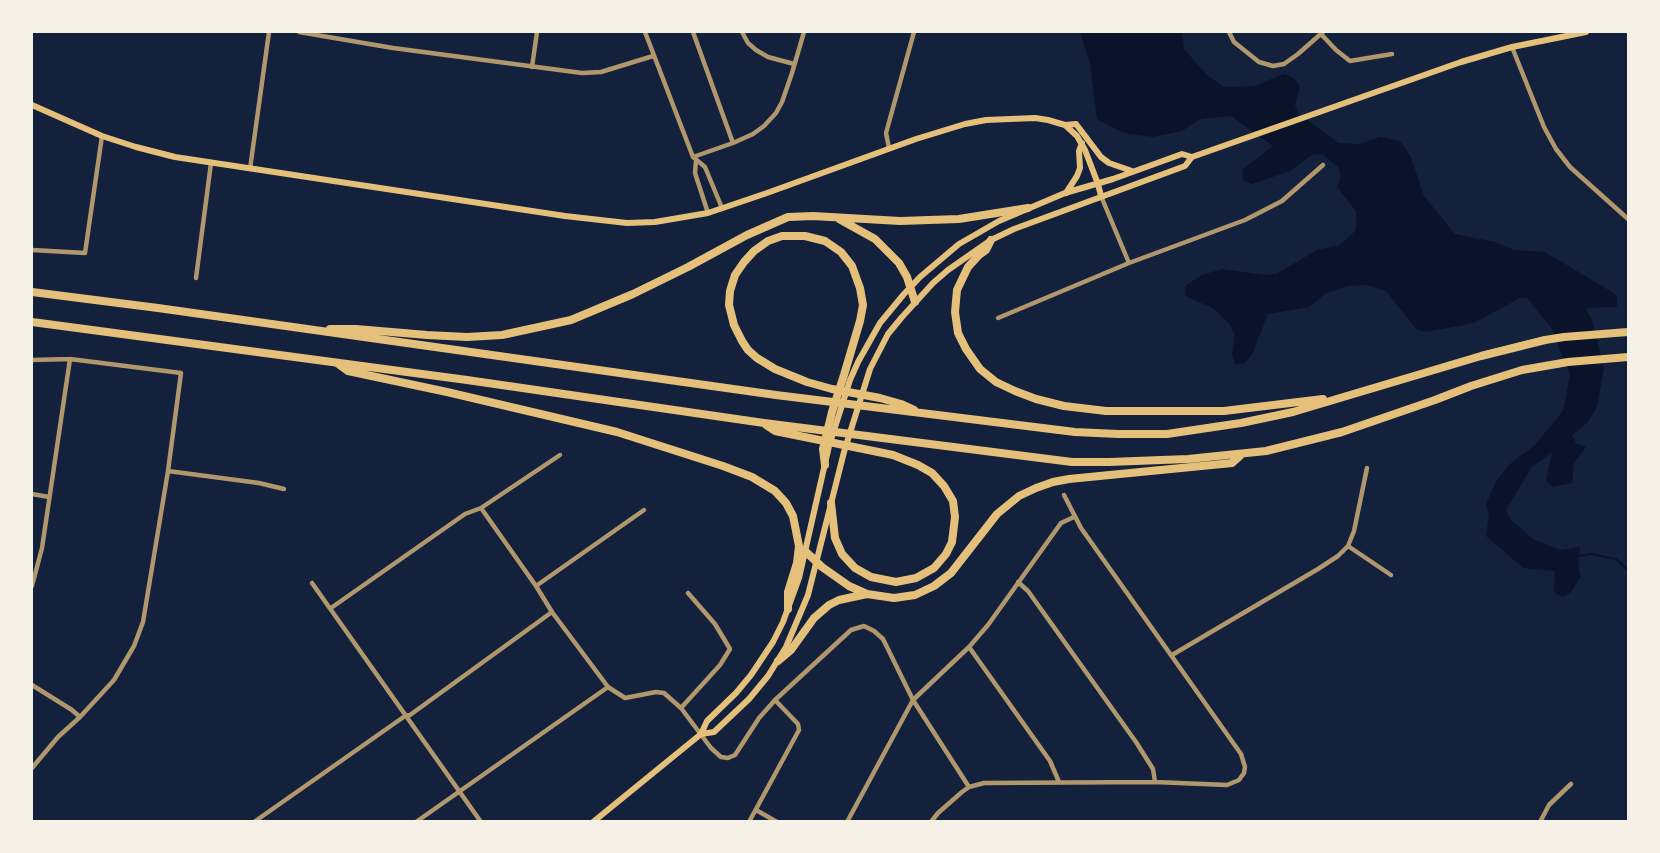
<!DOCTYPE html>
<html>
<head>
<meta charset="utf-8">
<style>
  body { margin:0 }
  #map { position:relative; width:1660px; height:853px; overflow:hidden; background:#14213d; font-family:Literata,serif }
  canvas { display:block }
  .frame { position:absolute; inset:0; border:33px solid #f6f1e7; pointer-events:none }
</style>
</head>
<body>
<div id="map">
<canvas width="1660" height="853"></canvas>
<div class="frame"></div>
</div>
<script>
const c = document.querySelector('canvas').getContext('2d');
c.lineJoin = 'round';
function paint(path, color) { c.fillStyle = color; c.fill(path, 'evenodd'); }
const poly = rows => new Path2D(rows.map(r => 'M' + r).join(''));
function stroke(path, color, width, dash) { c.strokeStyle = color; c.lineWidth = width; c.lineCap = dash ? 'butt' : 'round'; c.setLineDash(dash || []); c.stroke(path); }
paint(poly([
  [1080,32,1182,32,1184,49,1208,76,1224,87,1255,86,1283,74,1294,78,1300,86,1295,105,1299,114,1339,143,1359,144,1380,137,1400,141,1411,157,1424,196,1455,234,1495,242,1514,250,1545,252,1617,295,1617,307,1586,308,1592,320,1604,368,1597,407,1587,423,1572,435,1576,443,1586,447,1574,463,1572,483,1553,487,1546,481,1552,452,1531,468,1506,510,1510,519,1533,539,1560,550,1580,547,1578,567,1581,576,1571,592,1562,597,1554,592,1555,571,1523,568,1486,536,1489,514,1486,504,1496,481,1511,463,1534,446,1563,411,1570,375,1552,329,1527,298,1520,298,1474,323,1426,332,1417,330,1386,291,1367,285,1347,286,1325,294,1309,307,1268,314,1252,354,1245,363,1235,364,1232,354,1235,334,1230,325,1214,309,1186,296,1185,286,1202,275,1222,269,1265,275,1276,274,1317,250,1339,245,1348,238,1356,230,1356,211,1337,187,1341,177,1338,167,1323,155,1313,154,1290,171,1252,184,1243,181,1242,170,1273,146,1231,116,1201,119,1182,131,1153,137,1124,133,1097,119,1090,64]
]), '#0b132b');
stroke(poly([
  [1579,556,1591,554,1616,559,1628,570]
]), '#0b132b', 2);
stroke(poly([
  [299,32,393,48,582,73,601,72,653,56],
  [645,32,693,157,705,167,722,208],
  [693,32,733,143],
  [742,32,748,43,756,50,768,57,794,64],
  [1229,32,1234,42,1259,62,1273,66,1284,64,1298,54,1323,32],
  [1321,34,1336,50,1350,61,1392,54],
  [1512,47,1544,127,1556,149,1570,167,1628,219],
  [532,67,537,32],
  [889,148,886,133,914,32],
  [693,157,733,143,753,134,764,126,776,113,782,102,792,73,804,32],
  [696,161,695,173,708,213],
  [250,169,269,32],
  [1101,196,1129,263],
  [32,250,85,253,102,136],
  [196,278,211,163],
  [998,318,1129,263,1245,220,1282,201,1323,165],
  [32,360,70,359,181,373,168,471,143,622,134,646,114,680,80,717,58,737,32,768],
  [168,471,259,483,284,489],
  [32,494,49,497],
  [481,508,536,586,552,612,608,687,625,698,656,692,664,693,681,708,711,748,721,757,728,758,735,755,759,718,775,700,851,630,864,626,874,631,883,639,913,700,969,787],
  [1348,546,1391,575],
  [1018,582,1028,591,1136,742,1153,769,1155,782],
  [312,583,481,822],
  [32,586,42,548,70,359],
  [536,586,644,510],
  [331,608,465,514,481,508,560,455],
  [969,647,1050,761,1059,782],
  [1172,655,1318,569,1338,556,1348,546,1354,531,1367,468],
  [32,685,72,710,80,717],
  [681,708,720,665,730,649,715,624,688,593],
  [756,810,777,822],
  [254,822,405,716,410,715,552,612],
  [416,822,608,687],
  [749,822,799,730,798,724,775,700],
  [847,822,913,700,969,647,988,625,1061,523,1074,517],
  [931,822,938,813,962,792,969,787,984,783,1155,782,1227,785,1239,780,1244,773,1245,767,1241,754,1081,528,1064,495],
  [1540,822,1549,805,1571,784]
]), '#b1986c', 4.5);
stroke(poly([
  [32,105,102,136,136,147,175,157,565,216,627,223,655,222,708,213,767,193,916,139,965,124,986,120,1035,118,1048,120,1065,125,1077,136,1085,150,1098,184,1101,196],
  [1065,125,1076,124,1101,157,1109,163,1132,171],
  [1066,193,1077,176,1080,168,1079,151,1082,143],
  [701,734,714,732,749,699,768,676,786,647,808,595,844,452,870,369,888,334,902,317,933,283,948,270,991,240,1014,229,1185,166,1192,157,1461,62,1512,47,1586,32],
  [593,822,701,734,707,721,736,693,751,675,773,642,783,622,799,578,829,446,850,380,858,362,880,323,904,294,920,277,959,244,999,221,1065,193,1113,179,1182,154,1192,157]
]), '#e5c07b', 6);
stroke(poly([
  [839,219,875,239,899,263,907,277,915,302],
  [991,240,986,250,979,255,968,267,957,290,955,312,958,333,966,349,980,369,996,382,1015,391,1036,399,1064,406,1106,411,1224,411,1323,399],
  [32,292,158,308,776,395,1075,432,1118,434,1167,434,1241,423,1293,412,1481,356,1545,340,1564,337,1628,332],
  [32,322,467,380,764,423,1072,462,1109,462,1188,459,1266,451,1342,432,1435,400,1471,386,1522,370,1568,362,1628,357],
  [330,329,356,329,427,335,467,337,502,335,571,320,633,294,688,267,747,235,788,217,813,216,900,221,959,219,1028,208],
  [337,363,348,371,447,392,617,432,723,466,752,477,775,491,786,503,793,516,799,546,797,563,788,592,788,609],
  [766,425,775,431,893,455,918,465,932,473,944,486,953,501,955,517,952,542,946,554,934,568,916,578,896,582,871,577,855,568,842,554,835,538,831,503],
  [825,465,823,449,832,412,844,375,860,321,863,305,860,288,852,266,841,252,825,241,805,236,782,236,768,241,754,251,744,262,735,275,730,291,729,305,734,325,742,341,748,350,757,358,775,369,807,382,832,389,880,398,901,404,914,410],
  [805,551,822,567,849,586,867,594],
  [778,661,791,650,814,618,829,605,839,600,867,594,894,598,915,595,934,586,951,573,997,514,1019,496,1036,488,1053,482,1069,479,1232,463,1242,454]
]), '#e5c07b', 8);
</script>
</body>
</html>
